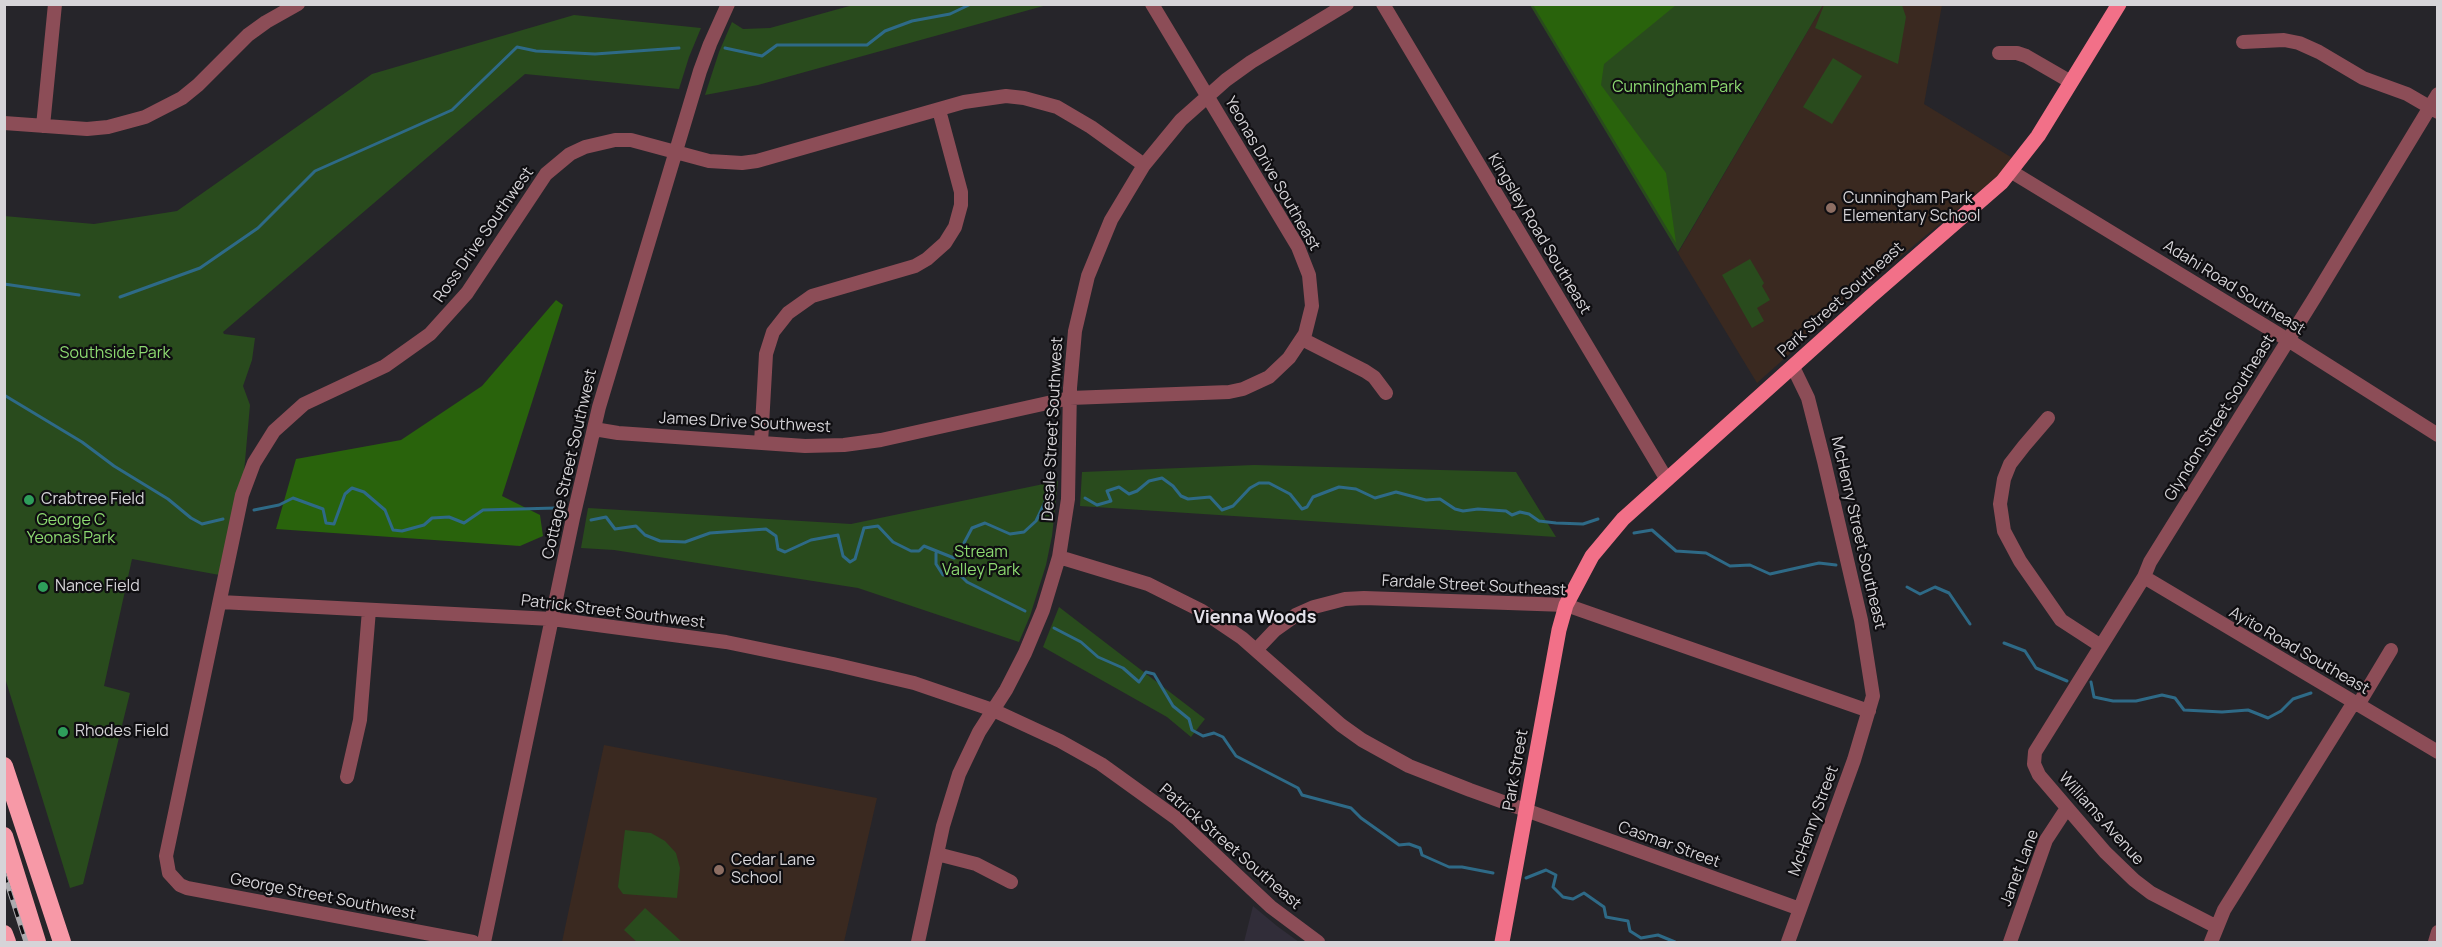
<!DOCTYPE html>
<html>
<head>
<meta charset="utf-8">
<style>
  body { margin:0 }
  #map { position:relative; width:2442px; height:947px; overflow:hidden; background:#26252a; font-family:Manrope,sans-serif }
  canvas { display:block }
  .frame { position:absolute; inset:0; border:6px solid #d6d4d8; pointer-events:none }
</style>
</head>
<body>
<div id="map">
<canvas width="2442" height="947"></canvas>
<div class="frame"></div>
</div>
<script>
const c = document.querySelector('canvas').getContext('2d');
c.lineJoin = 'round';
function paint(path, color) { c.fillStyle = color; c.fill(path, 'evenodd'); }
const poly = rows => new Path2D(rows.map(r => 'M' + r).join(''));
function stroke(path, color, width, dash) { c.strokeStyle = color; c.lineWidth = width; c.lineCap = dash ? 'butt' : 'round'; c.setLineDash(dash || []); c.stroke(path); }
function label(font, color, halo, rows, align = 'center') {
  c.font = font + ' Manrope,sans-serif'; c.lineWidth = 4.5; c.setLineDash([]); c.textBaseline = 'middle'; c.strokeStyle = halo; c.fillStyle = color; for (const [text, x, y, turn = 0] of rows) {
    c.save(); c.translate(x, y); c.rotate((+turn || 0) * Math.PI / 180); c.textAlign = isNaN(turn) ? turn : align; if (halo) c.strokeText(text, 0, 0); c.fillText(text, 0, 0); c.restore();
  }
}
paint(poly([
  [1253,906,1277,926,1299,942,1244,942]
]), '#312d39');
paint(poly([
  [1823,5,1942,5,1924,104,2014,159,2012,164,1871,281,1757,383,1678,253],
  [604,745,877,798,844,942,562,942]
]), '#3a2920');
paint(poly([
  [853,5,853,4,1047,5,758,85,705,95,719,52,732,22,743,29,770,28],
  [1530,5,1823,5,1678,252],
  [1824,5,1902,5,1906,17,1898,64,1815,28],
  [574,15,701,28,689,57,679,89,525,74,223,332,224,334,255,338,252,360,243,386,250,405,242,495,225,576,132,559,104,686,130,693,83,884,70,888,5,678,4,216,94,224,177,211,372,74],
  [1833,58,1862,76,1832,124,1803,107],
  [1750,259,1764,283,1762,286,1770,300,1757,308,1764,321,1752,328,1722,275],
  [1254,465,1516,472,1556,537,1080,506,1082,472],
  [1058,481,1052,536,1046,565,1030,616,1019,642,858,588,614,550,581,548,588,508,851,524],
  [1059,607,1205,719,1191,737,1167,717,1043,647],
  [625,830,651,833,665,841,676,853,680,868,677,898,623,894,618,887],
  [645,908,656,918,682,942,637,942,624,930]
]), '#294b1d');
paint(poly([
  [1533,5,1676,5,1604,64,1601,85,1666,173,1676,243],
  [556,300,563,305,502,496,540,515,543,536,520,546,276,529,296,459,401,440,482,386]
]), '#29630c');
stroke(poly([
  [725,48,762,56,777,45,867,45,885,31,912,21,950,14,971,4],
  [4,284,79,295],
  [120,297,200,268,258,228,315,171,452,110,517,47,536,51,595,54,679,48],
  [4,395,82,442,114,466,168,499,191,518,202,524,223,519],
  [1085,498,1097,505,1111,501,1107,491,1119,487,1129,494,1137,491,1149,481,1162,478,1173,486,1181,496,1188,499,1210,497,1222,510,1233,506,1250,488,1259,483,1269,483,1290,494,1302,509,1307,507,1313,497,1339,487,1356,489,1375,498,1396,492,1426,500,1440,499,1455,509,1463,511,1478,509,1506,511,1512,515,1520,512,1529,514,1539,521,1556,523,1583,524,1598,519],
  [254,510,279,505,293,498,323,509,326,523,334,524,345,494,352,488,364,492,385,510,393,530,402,531,424,525,432,518,449,517,464,523,483,510,556,508],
  [591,520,606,517,615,529,636,526,645,535,660,541,685,542,710,533,766,529,776,536,778,549,785,552,811,540,838,535,843,556,850,562,855,559,864,528,878,526,893,542,911,551,919,551,924,546,954,558,963,551,964,543,972,528,985,523,1010,534,1024,532,1036,521,1046,500,1051,498],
  [1634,533,1652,530,1676,551,1706,553,1730,566,1750,565,1770,574,1819,563,1836,565],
  [936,553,936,564,943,575,959,574,967,582,1025,611],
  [1907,587,1920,594,1935,587,1949,593,1970,624],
  [1054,628,1081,642,1098,657,1123,668,1139,682,1146,672,1154,674,1173,706,1189,719,1192,730,1203,736,1214,733,1223,737,1236,756,1298,788,1302,795,1351,808,1361,818,1399,845,1409,844,1420,848,1422,855,1449,867,1462,867,1493,873],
  [2004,643,2025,651,2036,668,2067,681],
  [2091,682,2094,697,2113,701,2136,701,2162,695,2175,698,2184,710,2222,712,2248,710,2268,718,2281,711,2293,699,2311,693],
  [1526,878,1546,870,1556,875,1553,887,1563,897,1573,899,1584,893,1604,907,1606,917,1628,921,1630,931,1641,938,1658,935,1675,942]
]), '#2e6a87', 3);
stroke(poly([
  [1383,4,1667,480],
  [2243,42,2284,40,2299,43,2319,52,2363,78,2407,94,2438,112],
  [1999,53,2017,53,2026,56,2071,82],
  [4,123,87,129,108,127,145,117,182,98,198,85,248,35,266,22,298,4],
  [43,126,55,4],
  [2012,172,2288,340,2438,435],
  [1302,339,1365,371,1374,377,1386,393],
  [2048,418,2024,446,2010,464,2004,479,2000,504,2004,531,2020,561,2061,620,2101,646],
  [594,429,618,433,805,446,844,445,881,440,1070,398,1229,392,1243,389,1269,377,1289,358,1305,334,1312,306,1309,275,1298,247,1152,4],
  [761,443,766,354,773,332,788,313,812,296,915,266,927,259,945,243,955,227,961,205,961,192,939,110],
  [1059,557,1148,584,1202,611,1242,638,1341,725,1362,740,1409,766,1470,790,1800,909],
  [2144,577,2438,752],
  [220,602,552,619,726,642,833,664,914,683,993,710,1060,741,1101,764,1176,818,1271,907,1318,942],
  [1256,650,1275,630,1296,615,1314,607,1345,599,1364,598,1566,605,1869,711],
  [2358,705,2391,650],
  [347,777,360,720,369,610],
  [937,854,976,864,1011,882],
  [2217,927,2151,893,2134,880,2105,852,2039,775,2034,764,2035,752,2144,577,2150,562,2315,297,2438,94],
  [473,942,187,888,180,885,169,873,166,856,242,495,254,463,274,431,304,404,385,366,430,334,467,293,546,174,570,154,585,147,615,140,631,140,709,161,742,163,757,161,964,102,1006,96,1024,98,1057,107,1091,127,1144,165],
  [484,942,573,518,599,407,700,71,710,44,728,4],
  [918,942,943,826,959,774,979,732,1006,690,1025,653,1043,610,1059,557,1068,499,1070,388,1075,331,1088,276,1111,220,1144,165,1181,120,1226,80,1251,62,1347,4],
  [1788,942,1854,760,1873,696,1861,620,1824,461,1808,398,1793,367],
  [2010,942,2046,840,2067,808],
  [2211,942,2224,910,2354,702],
  [2435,942,2438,932]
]), '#8c4d57', 14);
stroke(poly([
  [1502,942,1559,630,1566,605,1592,556,1623,519,1870,297,2002,182,2038,136,2119,4]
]), '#f27088', 15);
stroke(poly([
  [4,766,62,942],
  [4,836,37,942],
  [4,934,7,942]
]), '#f799a7', 18);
const rail = poly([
  [4,874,26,942]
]);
stroke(rail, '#adabaf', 5);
stroke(rail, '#0f0e11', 3, [9]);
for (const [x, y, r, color] of [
  [1831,208,6,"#8d6e63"],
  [29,500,6,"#2e9e5b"],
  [43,587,6,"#2e9e5b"],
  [63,732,6,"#2e9e5b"],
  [719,870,6,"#8d6e63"]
]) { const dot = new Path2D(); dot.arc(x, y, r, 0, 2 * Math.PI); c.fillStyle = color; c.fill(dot); stroke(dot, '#0f0e11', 2); }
label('16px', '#8dda71', '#0f0e11', [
  ["Cunningham Park",1677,88],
  ["Southside Park",115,354],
  ["George C",71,521],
  ["Yeonas Park",71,539],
  ["Stream",981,553],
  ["Valley Park",981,571]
]);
label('16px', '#d6d4d8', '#0f0e11', [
  ["Yeonas Drive Southeast",1272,174,60],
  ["Kingsley Road Southeast",1539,234,59],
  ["Ross Drive Southwest",484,235,-55],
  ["Adahi Road Southeast",2234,288,32],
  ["Park Street Southeast",1841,300,-42],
  ["Glyndon Street Southeast",2220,418,-58],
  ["James Drive Southwest",745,423,3],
  ["Desale Street Southwest",1053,429,-87],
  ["Cottage Street Southwest",570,464,-77],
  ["McHenry Street Southeast",1858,533,77],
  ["Fardale Street Southeast",1474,586,3],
  ["Patrick Street Southwest",613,612,7],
  ["Ayito Road Southeast",2299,651,30],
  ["Park Street",1516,770,-80],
  ["Williams Avenue",2101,819,48],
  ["McHenry Street",1814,821,-70],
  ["Casmar Street",1669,845,20],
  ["Patrick Street Southeast",1230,847,41],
  ["Janet Lane",2020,868,-69],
  ["George Street Southwest",323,897,11]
]);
label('16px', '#d6d4d8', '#0f0e11', [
  ["Cunningham Park",1843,199],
  ["Elementary School",1843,217],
  ["Crabtree Field",41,500],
  ["Nance Field",55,587],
  ["Rhodes Field",75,732],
  ["Cedar Lane",731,861],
  ["School",731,879]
], 'left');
label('bold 18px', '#e3e1e9', '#0f0e11', [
  ["Vienna Woods",1255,618]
]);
</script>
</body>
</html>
